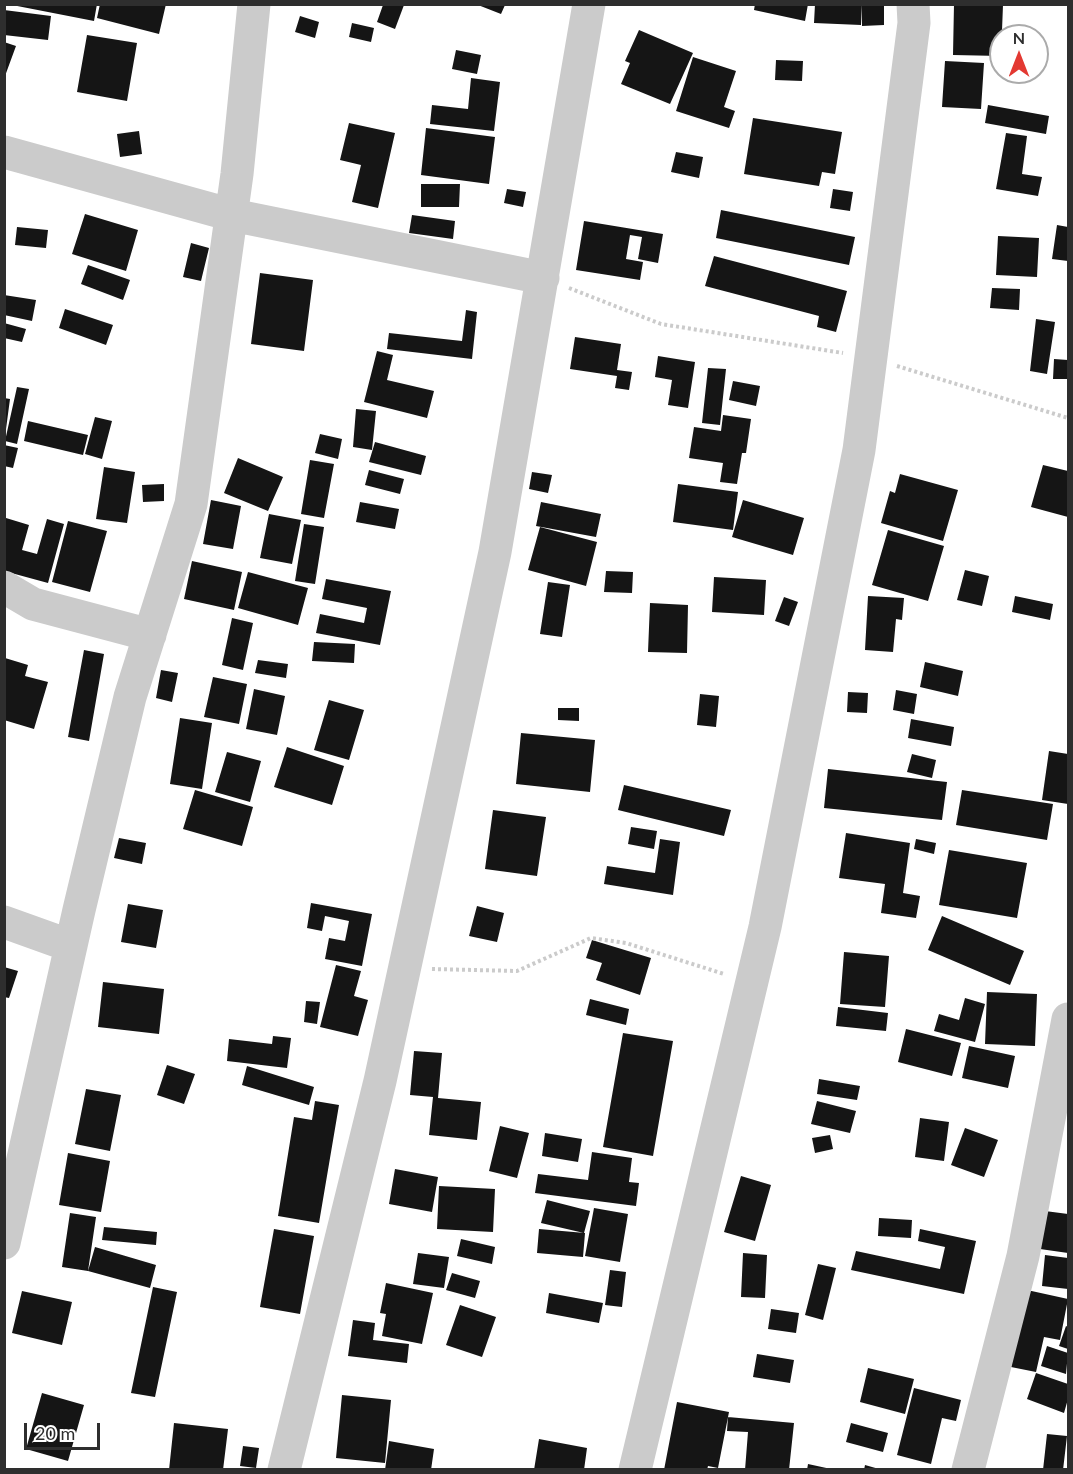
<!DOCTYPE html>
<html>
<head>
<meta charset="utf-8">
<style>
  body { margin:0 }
  #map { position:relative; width:1073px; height:1474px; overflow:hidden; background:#fff; font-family:Lato,sans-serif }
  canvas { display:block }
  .frame { position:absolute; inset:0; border:6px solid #2e2e2e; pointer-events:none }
  .north { position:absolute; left:989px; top:24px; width:60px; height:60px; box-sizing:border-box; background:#fff; border:2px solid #ababab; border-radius:50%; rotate:0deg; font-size:16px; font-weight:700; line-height:24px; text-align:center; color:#2e2e2e }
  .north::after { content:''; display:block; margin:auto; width:21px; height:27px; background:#e33932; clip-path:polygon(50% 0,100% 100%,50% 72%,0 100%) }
  .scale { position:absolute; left:24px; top:1423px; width:76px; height:27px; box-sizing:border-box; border:3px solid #2e2e2e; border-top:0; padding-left:8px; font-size:18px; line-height:21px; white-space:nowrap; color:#2e2e2e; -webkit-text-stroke:4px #fff; paint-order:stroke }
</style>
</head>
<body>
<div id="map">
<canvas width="1073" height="1474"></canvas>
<div class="frame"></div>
<div class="north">N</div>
<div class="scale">20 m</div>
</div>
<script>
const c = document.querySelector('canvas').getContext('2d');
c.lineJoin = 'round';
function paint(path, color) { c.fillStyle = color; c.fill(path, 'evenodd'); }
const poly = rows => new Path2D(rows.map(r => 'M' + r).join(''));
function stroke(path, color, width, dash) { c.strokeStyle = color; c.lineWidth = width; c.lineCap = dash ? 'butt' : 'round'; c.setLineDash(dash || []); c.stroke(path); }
paint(poly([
  [7,4,97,4,94,21],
  [100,4,166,4,159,34,97,18],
  [755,4,808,4,805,21,754,10],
  [815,4,862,4,861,25,814,23],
  [954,4,1003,5,1001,56,953,55],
  [383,5,404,5,395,29,377,22],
  [478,5,505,5,501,14],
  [862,5,884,5,884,25,862,26],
  [4,10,51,16,48,40,4,35],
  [300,16,319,22,315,38,295,32],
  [352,23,374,28,371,42,349,37],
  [639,30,693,53,670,104,621,84,630,63,625,61],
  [87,35,137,43,127,101,77,92],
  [4,42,16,46,5,76,4,76],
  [456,50,481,55,477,74,452,69],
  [693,57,736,71,724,107,735,111,729,128,676,111],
  [776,60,803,61,802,81,775,80],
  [945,61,984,63,981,109,942,107],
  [471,78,500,82,494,131,430,124,432,105,468,109],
  [988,105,1049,116,1046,134,985,123],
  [753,118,842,132,835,174,822,172,819,186,744,174],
  [349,123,395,133,378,208,352,202,361,165,340,160],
  [426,128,495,137,489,184,421,175],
  [139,131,142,154,120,157,117,134],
  [1006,133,1027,136,1022,174,1042,177,1038,196,996,189],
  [676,152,703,157,699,178,671,172],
  [421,184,460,184,459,207,421,207],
  [507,189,526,192,523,207,504,203],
  [833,189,853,192,850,211,830,208],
  [721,210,855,237,849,265,716,238],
  [85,214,138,230,126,271,72,254],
  [412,215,455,221,453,239,409,233],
  [584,221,663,234,658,263,638,259,642,237,630,235,626,259,643,262,640,280,576,270],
  [1057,225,1068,227,1068,261,1052,259],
  [17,227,48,230,46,248,15,245],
  [998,236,1039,238,1037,277,996,275],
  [191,243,209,248,201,281,183,277],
  [714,256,847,291,836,332,817,327,819,316,705,286],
  [88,265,130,280,123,300,81,284],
  [260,273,313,280,304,351,251,344],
  [992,288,1020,289,1019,310,990,308],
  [4,295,36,300,32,321,4,315],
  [65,309,113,325,106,345,59,328],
  [466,310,477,312,472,359,387,349,389,333,462,341],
  [1036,319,1055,322,1047,374,1030,371],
  [4,323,26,329,22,342,4,338],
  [575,337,621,344,617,370,632,372,629,390,615,388,617,376,570,369],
  [377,351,393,355,387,380,434,391,427,418,364,402],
  [658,356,695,362,688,408,668,405,672,380,655,377],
  [1054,359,1068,360,1068,379,1053,379],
  [708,368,726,369,720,425,702,423],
  [733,381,760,386,756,406,729,400],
  [17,387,29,389,17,444,5,441],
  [4,398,10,399,6,429,4,429],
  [356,409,376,411,372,450,353,447],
  [723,415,751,419,746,453,742,453,737,484,720,482,723,463,689,458,694,427,721,431],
  [95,417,112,421,102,459,85,454],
  [28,421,88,435,83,455,24,441],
  [320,434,342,439,338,459,315,453],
  [375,442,426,456,421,475,369,462],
  [4,445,18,448,13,468,4,466],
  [238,458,283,477,268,511,224,493],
  [310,460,334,464,324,518,301,514],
  [1043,465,1068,471,1068,517,1031,507],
  [104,467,135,472,127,523,96,519],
  [369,470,404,479,400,494,365,485],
  [532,472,552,475,548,493,529,489],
  [900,474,958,490,943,541,881,523,890,491,895,493],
  [164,484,164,501,143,502,142,485],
  [678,484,738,492,733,530,673,522],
  [211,500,241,506,233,549,203,544],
  [743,500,804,518,793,555,732,537],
  [360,502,399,509,395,529,356,522],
  [541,502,601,514,596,537,536,526],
  [269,514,301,520,292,564,260,558],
  [6,518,29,525,22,550,37,554,47,519,64,524,48,583,4,571],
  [68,521,107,531,90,592,52,582],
  [304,524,324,527,315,584,295,581],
  [540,527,597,542,586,586,528,570],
  [888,530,944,546,928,601,872,585],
  [192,561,242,572,234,610,184,599],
  [965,570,989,576,982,606,957,600],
  [606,571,633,572,632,593,604,592],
  [248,572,308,588,298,625,238,608],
  [714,577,766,580,764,615,712,612],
  [326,579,391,591,380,645,316,633,320,614,364,623,367,608,322,599],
  [548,582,570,585,562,637,540,634],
  [868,596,904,598,902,620,896,619,893,652,865,650],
  [1015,596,1053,604,1050,620,1012,612],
  [784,597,798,602,789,626,775,621],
  [650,603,688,605,687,653,648,652],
  [232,618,253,623,243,670,222,665],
  [314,642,355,644,354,663,312,661],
  [84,650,104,654,89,741,68,737],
  [5,658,28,665,25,676,48,682,34,729,4,720],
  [258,660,288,664,286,678,255,673],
  [925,662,963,671,958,696,920,687],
  [161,670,178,673,172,702,156,698],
  [213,677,247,684,239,724,204,717],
  [254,689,285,696,277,735,246,729],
  [896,690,917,694,914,714,893,710],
  [848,692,868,693,867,713,847,712],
  [700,694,719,696,716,727,697,725],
  [329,700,364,710,349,760,314,750],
  [558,708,579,708,579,721,558,720],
  [180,718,212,723,202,789,170,784],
  [911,719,954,727,951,746,908,738],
  [521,733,595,740,590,792,516,784],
  [287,747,344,766,332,805,274,787],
  [1049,751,1068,754,1068,804,1042,800],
  [227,752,261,761,250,802,215,792],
  [912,754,936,760,932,778,907,772],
  [828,769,947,782,942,820,824,808],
  [624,785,731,810,724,836,618,810],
  [195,790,253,807,242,846,183,829],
  [962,790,1053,804,1047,840,956,825],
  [493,810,546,817,537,876,485,869],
  [631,827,657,831,654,849,628,844],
  [846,833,910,843,903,893,920,896,916,918,881,913,885,884,839,878],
  [119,838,146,843,142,864,114,858],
  [660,839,680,842,673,895,604,884,607,866,655,873],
  [916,839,936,843,934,854,914,849],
  [949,850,1027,863,1017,918,939,905],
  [311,903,372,914,362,966,325,959,329,938,345,941,349,921,325,916,322,931,307,928],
  [128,904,163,910,156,948,121,942],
  [477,906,504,913,497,942,469,936],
  [942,916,1024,951,1010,985,928,950],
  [592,940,651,958,640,995,596,980,602,963,586,958],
  [844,952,889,956,885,1007,840,1004],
  [336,965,361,971,354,996,368,1000,358,1036,320,1027],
  [4,967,18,971,9,998,4,997],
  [103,982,164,989,159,1034,98,1027],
  [987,992,1037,994,1035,1046,985,1044],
  [965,998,985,1004,975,1042,934,1031,939,1014,959,1020],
  [590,999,629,1009,626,1025,586,1015],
  [306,1001,320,1002,317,1024,304,1022],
  [838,1007,888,1013,886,1031,836,1026],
  [906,1029,961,1043,952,1076,898,1062],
  [623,1033,673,1041,653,1156,603,1147],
  [273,1036,291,1038,287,1068,227,1061,229,1039,272,1044],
  [969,1046,1015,1056,1008,1088,962,1078],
  [414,1051,442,1053,438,1098,481,1102,477,1140,429,1135,433,1097,410,1095],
  [167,1065,195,1074,184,1104,157,1095],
  [247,1066,314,1087,309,1105,242,1085],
  [819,1079,860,1086,857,1100,817,1094],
  [86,1089,121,1095,110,1151,75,1144],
  [315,1101,339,1105,319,1223,278,1216,294,1117,312,1120],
  [817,1101,856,1111,850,1133,811,1124],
  [920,1118,949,1122,944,1161,915,1157],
  [500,1126,529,1133,517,1178,489,1171],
  [965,1128,998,1140,984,1177,951,1165],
  [545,1133,582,1139,578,1162,542,1156],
  [830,1135,833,1149,815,1153,812,1138],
  [592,1152,632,1158,629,1182,639,1183,636,1206,535,1193,538,1174,588,1180],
  [68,1153,110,1161,101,1212,59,1205],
  [395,1169,438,1177,432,1212,389,1204],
  [741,1176,771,1185,755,1241,724,1232],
  [439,1186,495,1189,493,1232,437,1229],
  [547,1200,590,1211,584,1233,541,1223],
  [594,1208,628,1214,620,1262,585,1256],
  [1045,1211,1068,1214,1068,1253,1040,1249],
  [70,1213,96,1217,88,1271,95,1247,156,1265,150,1288,88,1271,62,1267],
  [879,1218,912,1220,911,1238,878,1236],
  [104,1227,157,1232,156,1245,102,1240],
  [274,1229,314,1236,300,1314,260,1307],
  [539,1229,585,1233,583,1257,537,1253],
  [920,1229,976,1241,964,1294,851,1270,856,1251,940,1269,945,1247,918,1241],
  [461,1239,495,1247,492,1264,457,1256],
  [418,1253,449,1257,444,1288,413,1284],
  [743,1253,767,1255,765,1298,741,1297],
  [1045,1255,1068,1258,1068,1289,1042,1286],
  [818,1264,836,1268,823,1320,805,1315],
  [610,1270,626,1272,622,1307,605,1305],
  [452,1273,480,1281,475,1298,446,1290],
  [386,1283,433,1293,422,1344,382,1336,386,1314,380,1313],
  [153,1287,177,1292,155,1397,131,1393],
  [1027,1290,1068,1299,1060,1340,1044,1337,1036,1372,1011,1367],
  [22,1291,72,1302,62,1345,12,1333],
  [549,1293,603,1303,599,1323,546,1313],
  [460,1305,496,1317,482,1357,446,1345],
  [771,1309,799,1313,796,1333,768,1329],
  [353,1320,375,1323,373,1340,409,1344,407,1363,348,1356],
  [1066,1326,1068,1327,1068,1349,1059,1346],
  [1047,1346,1068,1353,1066,1374,1041,1366],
  [757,1354,794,1360,790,1383,753,1377],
  [868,1368,914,1379,905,1414,860,1402],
  [1036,1373,1068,1384,1068,1399,1064,1413,1027,1399],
  [914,1388,961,1400,956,1421,942,1418,931,1464,897,1455],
  [42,1393,84,1405,68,1461,26,1449],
  [342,1395,391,1400,385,1463,336,1458],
  [677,1402,729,1412,718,1468,708,1466,707,1470,664,1470],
  [728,1417,794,1423,789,1470,745,1470,748,1432,727,1431],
  [174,1423,228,1429,223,1470,169,1470],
  [851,1423,888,1433,883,1452,846,1442],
  [1047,1434,1067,1436,1063,1470,1043,1470],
  [539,1439,587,1448,584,1470,534,1470],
  [389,1441,434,1449,431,1470,385,1470],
  [243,1446,259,1448,256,1468,240,1466],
  [808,1464,831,1469,831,1470,807,1470],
  [865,1465,879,1469,879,1470,864,1470]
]), '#151515');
stroke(poly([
  [569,288,661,324,843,353],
  [897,366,1068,418],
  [432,969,517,971,591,938,626,943,724,974]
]), '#cbcbcb', 4, [3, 3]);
stroke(poly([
  [4,152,232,215,543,278],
  [4,587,33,604,150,635],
  [4,922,71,946],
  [4,1243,79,910,130,697,191,504,237,174,254,4],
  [284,1470,380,1081,495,552,589,4],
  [635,1470,765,927,859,450,914,23,913,4],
  [968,1470,1023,1256,1068,1019]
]), '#cbcbcb', 33);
</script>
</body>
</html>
